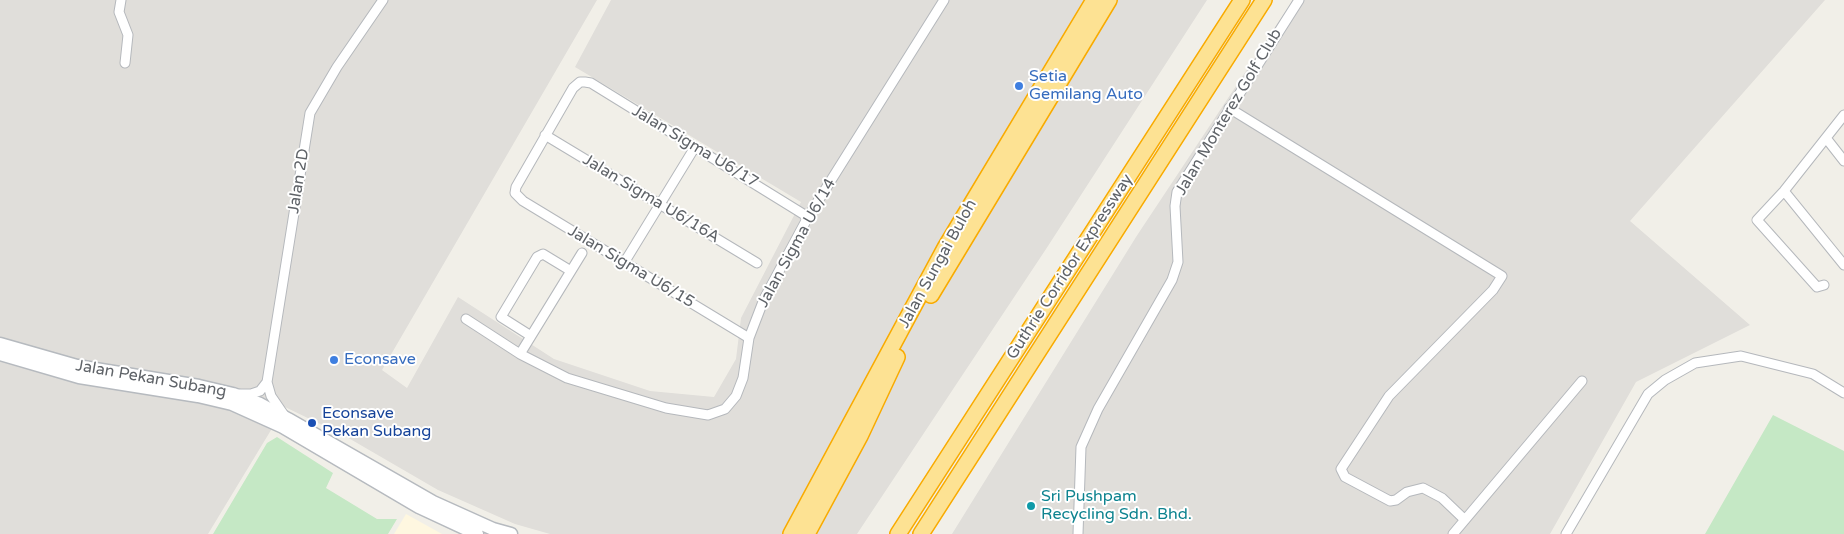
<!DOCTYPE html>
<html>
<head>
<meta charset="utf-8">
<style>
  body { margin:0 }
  canvas { display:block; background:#f1efe8 }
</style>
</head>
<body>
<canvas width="1844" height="534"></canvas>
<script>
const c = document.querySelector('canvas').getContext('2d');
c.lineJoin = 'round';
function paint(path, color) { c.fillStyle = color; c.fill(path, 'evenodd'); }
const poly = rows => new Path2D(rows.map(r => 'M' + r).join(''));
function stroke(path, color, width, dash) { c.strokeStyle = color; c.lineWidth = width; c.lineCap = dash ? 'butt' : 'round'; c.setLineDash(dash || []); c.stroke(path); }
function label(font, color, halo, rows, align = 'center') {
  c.font = font + ' "Varela Round",sans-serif'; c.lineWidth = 4; c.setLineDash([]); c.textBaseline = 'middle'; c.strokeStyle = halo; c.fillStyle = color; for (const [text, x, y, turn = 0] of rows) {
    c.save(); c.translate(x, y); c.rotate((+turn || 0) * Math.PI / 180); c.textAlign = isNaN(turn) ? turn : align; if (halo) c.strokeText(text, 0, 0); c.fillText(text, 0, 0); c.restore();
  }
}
paint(poly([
  [406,514,442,534,394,534]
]), '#fef7e0');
paint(poly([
  [0,0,597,0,382,370,407,388,458,297,554,359,650,391,714,397,736,359,741,318,801,202,575,67,611,0,1207,0,1048,246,857,534,550,534,515,524,438,490,345,436,285,407,208,534,0,534],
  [1293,0,1825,0,1630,221,1750,325,1636,382,1550,534,952,534,1136,237]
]), '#e0deda');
paint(poly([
  [1773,415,1844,451,1844,534,1705,534],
  [277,437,333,473,326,488,377,519,397,519,388,534,213,534,267,443]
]), '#c5e8c5');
const street = poly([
  [121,0,119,12,128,35,125,63],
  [1229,108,1502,276,1493,290,1389,396,1341,469,1345,477,1390,501,1396,500,1407,492,1423,488,1442,498,1465,520],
  [545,135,757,263],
  [1826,138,1844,161],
  [1784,191,1844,265],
  [624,263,695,147],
  [1824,285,1817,287,1757,220,1784,191,1844,115],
  [466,319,520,354,567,378,666,408,708,415,725,409,736,396,743,378,749,338,764,299,808,217,944,0],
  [531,336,501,317,537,257,543,254,571,271],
  [749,338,523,201,515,193,516,187,573,88,580,82,585,82,591,83,808,217],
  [520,354,582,253],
  [240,394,251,394,260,391,267,382],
  [284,415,271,396,267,382,310,113,337,67,383,0],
  [1078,534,1081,447,1098,409,1172,280,1178,262,1175,206,1177,192,1299,0],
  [1453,534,1582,381],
  [1566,534,1648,394,1665,380,1695,363,1741,356,1813,374,1844,393]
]);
const secondary = poly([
  [0,344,77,366,199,386,233,394,260,404,288,419,433,502,493,529,511,534],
  [0,354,79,377,198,396,232,404,283,427,419,507,477,534]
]);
const highway = poly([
  [931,295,1109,0],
  [791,534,945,248,1094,0],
  [807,534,860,436,897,357],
  [898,534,1242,0],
  [921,534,1264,0]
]);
stroke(street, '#b5b8bc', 11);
stroke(secondary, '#b6babf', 15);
stroke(highway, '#f9ab00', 18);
stroke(street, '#fff', 9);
stroke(secondary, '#fff', 12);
stroke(highway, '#fde293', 15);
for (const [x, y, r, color] of [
  [1019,86,5,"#3f7fe0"],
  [334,360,5,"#3f7fe0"],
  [312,423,5,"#1a4fb4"],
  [1031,506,5,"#0f9aa8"]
]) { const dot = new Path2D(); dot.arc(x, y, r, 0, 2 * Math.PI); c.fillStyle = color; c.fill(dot); stroke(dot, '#fff', 2); }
label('16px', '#366cbe', '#fff', [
  ["Setia",1029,77],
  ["Gemilang Auto",1029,95],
  ["Econsave",344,360]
], 'left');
label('16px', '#5f6368', '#fff', [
  ["Jalan Monterez Golf Club",1229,112,-59],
  ["Jalan Sigma U6/17",695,147,31],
  ["Jalan 2D",299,181,-81],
  ["Jalan Sigma U6/16A",651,199,31],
  ["Jalan Sigma U6/14",797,243,-61],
  ["Jalan Sungai Buloh",938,264,-61],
  ["Jalan Sigma U6/15",631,267,31],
  ["Guthrie Corridor Expressway",1070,267,-57],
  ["Jalan Pekan Subang",151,379,10]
]);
label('16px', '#164399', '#fff', [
  ["Econsave",322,414],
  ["Pekan Subang",322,432]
], 'left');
label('16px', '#0d838f', '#fff', [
  ["Sri Pushpam",1041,497],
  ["Recycling Sdn. Bhd.",1041,515]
], 'left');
</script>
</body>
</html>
